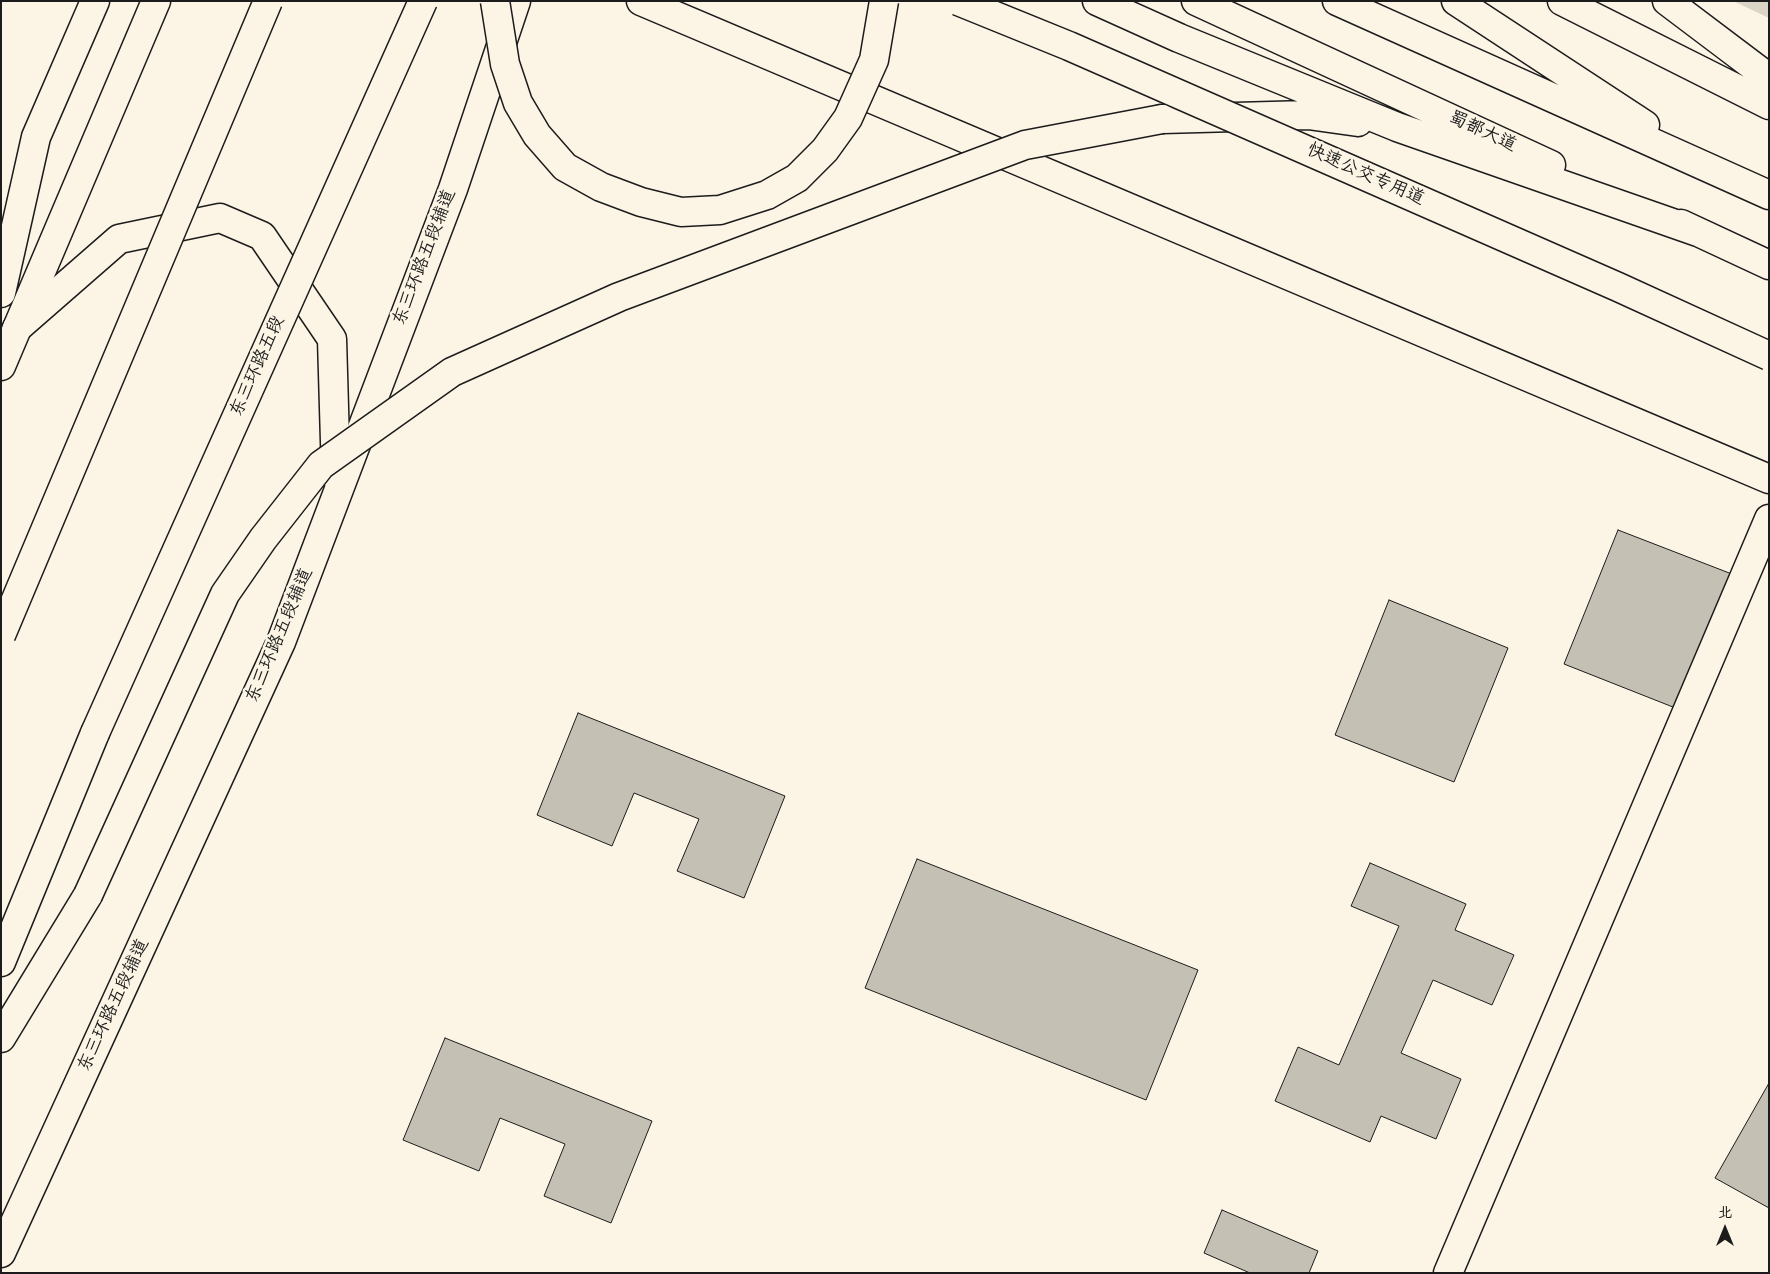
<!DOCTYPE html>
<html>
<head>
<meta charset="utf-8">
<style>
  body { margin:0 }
  #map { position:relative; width:1770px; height:1274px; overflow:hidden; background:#fcf5e5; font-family:"Indie Flower","LXGW WenKai TC",sans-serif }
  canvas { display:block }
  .frame { position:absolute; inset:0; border:2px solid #1c1c1c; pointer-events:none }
  .north { position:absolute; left:1700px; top:1204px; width:50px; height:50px; -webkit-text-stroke:4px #fcf5e5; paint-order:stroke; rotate:0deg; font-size:14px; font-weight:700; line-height:20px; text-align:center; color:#1c1c1c }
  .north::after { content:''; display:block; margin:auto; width:18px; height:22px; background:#1c1c1c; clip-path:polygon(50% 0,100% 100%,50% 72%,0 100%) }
</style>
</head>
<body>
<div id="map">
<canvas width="1770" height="1274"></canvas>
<div class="frame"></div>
<div class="north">北</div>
</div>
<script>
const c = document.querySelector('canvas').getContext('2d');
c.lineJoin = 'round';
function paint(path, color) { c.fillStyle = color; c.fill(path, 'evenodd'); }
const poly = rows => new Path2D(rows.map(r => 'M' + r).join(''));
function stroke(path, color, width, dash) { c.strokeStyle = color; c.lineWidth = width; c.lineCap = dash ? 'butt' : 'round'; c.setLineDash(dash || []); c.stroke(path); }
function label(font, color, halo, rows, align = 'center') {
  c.font = font + ' "Indie Flower","LXGW WenKai TC",sans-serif'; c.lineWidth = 5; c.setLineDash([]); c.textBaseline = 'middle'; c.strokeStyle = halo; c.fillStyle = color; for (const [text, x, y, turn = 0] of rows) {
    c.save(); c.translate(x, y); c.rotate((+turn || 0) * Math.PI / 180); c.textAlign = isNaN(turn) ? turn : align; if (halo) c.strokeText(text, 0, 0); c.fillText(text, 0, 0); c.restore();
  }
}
paint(poly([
  [1733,1,1769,1,1769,18]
]), '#dbd5c8');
const building = poly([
  [1618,530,1737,576,1683,711,1564,664,1618,530],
  [1389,600,1508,648,1454,782,1335,735,1389,600],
  [578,713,785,796,744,898,677,871,699,819,634,793,612,846,537,815,578,713],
  [917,859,1198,970,1146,1100,865,988,917,859],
  [1370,863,1466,904,1455,930,1514,955,1492,1005,1433,980,1401,1053,1461,1079,1436,1139,1381,1116,1370,1142,1275,1101,1298,1047,1339,1065,1399,926,1351,906,1370,863],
  [445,1038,652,1121,611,1223,544,1196,565,1144,500,1118,479,1171,403,1140,445,1038],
  [1769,1083,1769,1208,1715,1178,1769,1083],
  [1222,1210,1318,1251,1309,1273,1250,1273,1204,1253,1222,1210]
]);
paint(building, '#c4c0b3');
stroke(building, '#1c1c1c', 1);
const minor = poly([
  [17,328,119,239,220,218,262,236,332,339,336,476],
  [1448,1273,1769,519]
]);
const major = poly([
  [641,1,1769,479],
  [1562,1,1769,105],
  [1667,1,1769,78],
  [1,293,36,137,95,1],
  [1,366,156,1],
  [1,1253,281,642,453,189,516,1]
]);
const highway = poly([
  [1097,1,1179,38,1397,127,1698,232],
  [1196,1,1551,165],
  [1337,1,1769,195],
  [1456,1,1645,125],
  [1162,119,1308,115,1358,122],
  [1681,224,1769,265],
  [1,962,95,733],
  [1,1038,88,895]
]);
stroke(minor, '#1c1c1c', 31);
stroke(major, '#1c1c1c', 31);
stroke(highway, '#1c1c1c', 31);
stroke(minor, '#fcf5e5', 28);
stroke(major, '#fcf5e5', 28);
stroke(highway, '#fcf5e5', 28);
const minorBridge = poly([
  [958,1,1069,46,1618,287,1769,356]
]);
const highwayBridge = poly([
  [495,1,505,64,518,103,537,135,565,167,601,187,641,202,681,212,720,210,767,195,797,178,825,150,848,118,874,60,884,1],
  [1,635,268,1],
  [95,733,423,1],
  [88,895,225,594,263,539,321,465,452,372,619,297,1025,145,1162,119]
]);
stroke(minorBridge, '#1c1c1c', 31, []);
stroke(highwayBridge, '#1c1c1c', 31, []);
stroke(minorBridge, '#fcf5e5', 28);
stroke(highwayBridge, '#fcf5e5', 28);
label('18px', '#1c1c1c', '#fcf5e5', [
  ["蜀都大道",1482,133,25],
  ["快速公交专用道",1365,176,24],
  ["东三环路五段辅道",426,258,-69],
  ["东三环路五段",259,367,-66],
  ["东三环路五段辅道",281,636,-67],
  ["东三环路五段辅道",115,1006,-65]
]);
</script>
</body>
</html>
